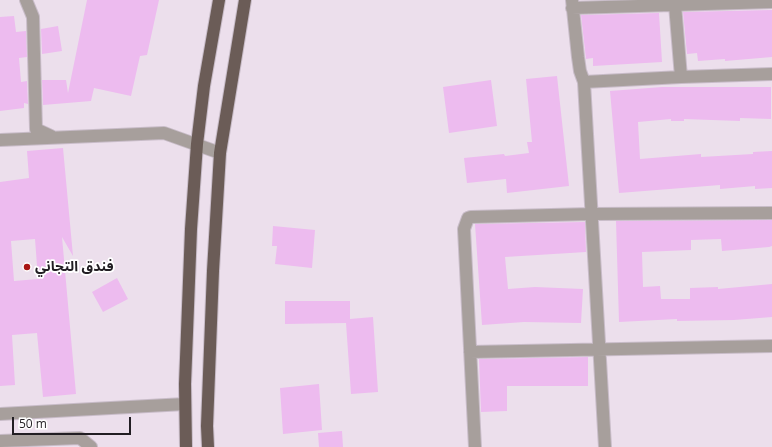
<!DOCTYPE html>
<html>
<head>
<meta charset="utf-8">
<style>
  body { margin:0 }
  #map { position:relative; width:772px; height:447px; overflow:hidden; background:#ecdfec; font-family:"Open Sans",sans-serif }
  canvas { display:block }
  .scale { position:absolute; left:12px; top:417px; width:119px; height:18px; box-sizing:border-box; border:2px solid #221e23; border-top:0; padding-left:5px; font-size:12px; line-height:14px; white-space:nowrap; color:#221e23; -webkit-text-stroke:3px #fff; paint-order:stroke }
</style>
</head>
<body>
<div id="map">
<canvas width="772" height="447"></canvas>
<div class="scale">50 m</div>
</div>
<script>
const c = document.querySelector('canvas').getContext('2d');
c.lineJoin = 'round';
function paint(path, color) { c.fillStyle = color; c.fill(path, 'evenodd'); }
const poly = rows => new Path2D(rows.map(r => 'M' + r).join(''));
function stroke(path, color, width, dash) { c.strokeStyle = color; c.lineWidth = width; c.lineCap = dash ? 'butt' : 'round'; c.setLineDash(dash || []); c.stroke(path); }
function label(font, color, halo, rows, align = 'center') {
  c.font = font + ' "Open Sans","Noto Sans Arabic",sans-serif'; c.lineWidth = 3.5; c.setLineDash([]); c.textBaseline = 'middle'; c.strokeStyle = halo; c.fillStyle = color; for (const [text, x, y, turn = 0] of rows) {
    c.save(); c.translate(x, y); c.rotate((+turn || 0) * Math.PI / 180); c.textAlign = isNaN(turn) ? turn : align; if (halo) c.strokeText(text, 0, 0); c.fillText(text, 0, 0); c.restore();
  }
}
paint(poly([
  [87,0,159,0,147,55,140,56,131,96,94,88,91,101,43,105,42,80,66,80,68,93],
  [772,10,772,57,725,61,725,59,698,61,697,53,687,54,683,12],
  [659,13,662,62,593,66,593,58,586,59,581,15],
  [14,16,16,32,26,31,27,57,19,58,21,82,27,81,28,104,24,103,24,108,0,111,0,17],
  [58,26,62,51,42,54,41,29],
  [557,76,569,186,507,193,506,179,467,183,464,158,504,154,505,156,529,153,527,142,532,142,526,79],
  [491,80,497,126,449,133,443,87],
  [662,87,771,87,771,119,740,118,740,121,684,119,684,121,671,121,671,119,638,122,640,159,701,154,701,157,753,154,753,152,772,151,772,188,755,189,755,186,720,189,720,185,619,193,610,91],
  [63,148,73,256,62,237,76,394,43,397,37,333,12,335,15,385,0,386,0,182,29,178,27,151],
  [35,239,38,279,14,281,11,241],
  [772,220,772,246,769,247,722,251,721,239,691,240,691,250,642,252,643,287,660,286,661,299,690,299,690,288,718,287,718,289,772,284,772,317,734,320,677,321,677,319,619,322,616,221],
  [585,222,586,252,505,257,508,289,535,287,583,289,581,323,524,322,482,325,475,224],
  [273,226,315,230,312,268,275,264,277,246,272,246],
  [117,278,128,299,103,312,92,292],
  [285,301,350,301,350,319,373,317,378,392,351,394,346,323,285,324],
  [588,357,588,386,507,386,507,411,481,412,479,359],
  [319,384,322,430,283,434,280,388],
  [342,431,343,447,319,447,318,433]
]), '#edbbef');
const minor = poly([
  [26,0,33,17,36,129,51,136],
  [572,0,578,57,580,71,584,82,681,77,772,74],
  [675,5,681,77],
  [572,8,772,2],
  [584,82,605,447],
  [0,140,164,133,220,153],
  [470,352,772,346],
  [0,414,185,404],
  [0,441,80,438,91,447],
  [475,447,464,229,468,218,471,217,591,214,772,213]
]);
const trunk = poly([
  [186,447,185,384,191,229,197,144,204,86,219,0],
  [208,447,207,426,213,271,220,153,245,0]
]);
stroke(minor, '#c8bcc8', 14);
stroke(trunk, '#c8bcc8', 14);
stroke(minor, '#a79f9c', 12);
stroke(trunk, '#6b5c57', 12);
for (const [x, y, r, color] of [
  [27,267,4,"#a91514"]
]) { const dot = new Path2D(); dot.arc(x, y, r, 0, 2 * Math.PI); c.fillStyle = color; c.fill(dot); stroke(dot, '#fff', 1.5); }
label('bold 14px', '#221e23', '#fff', [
  ["فندق التجاني",35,267]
], 'left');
</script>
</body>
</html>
